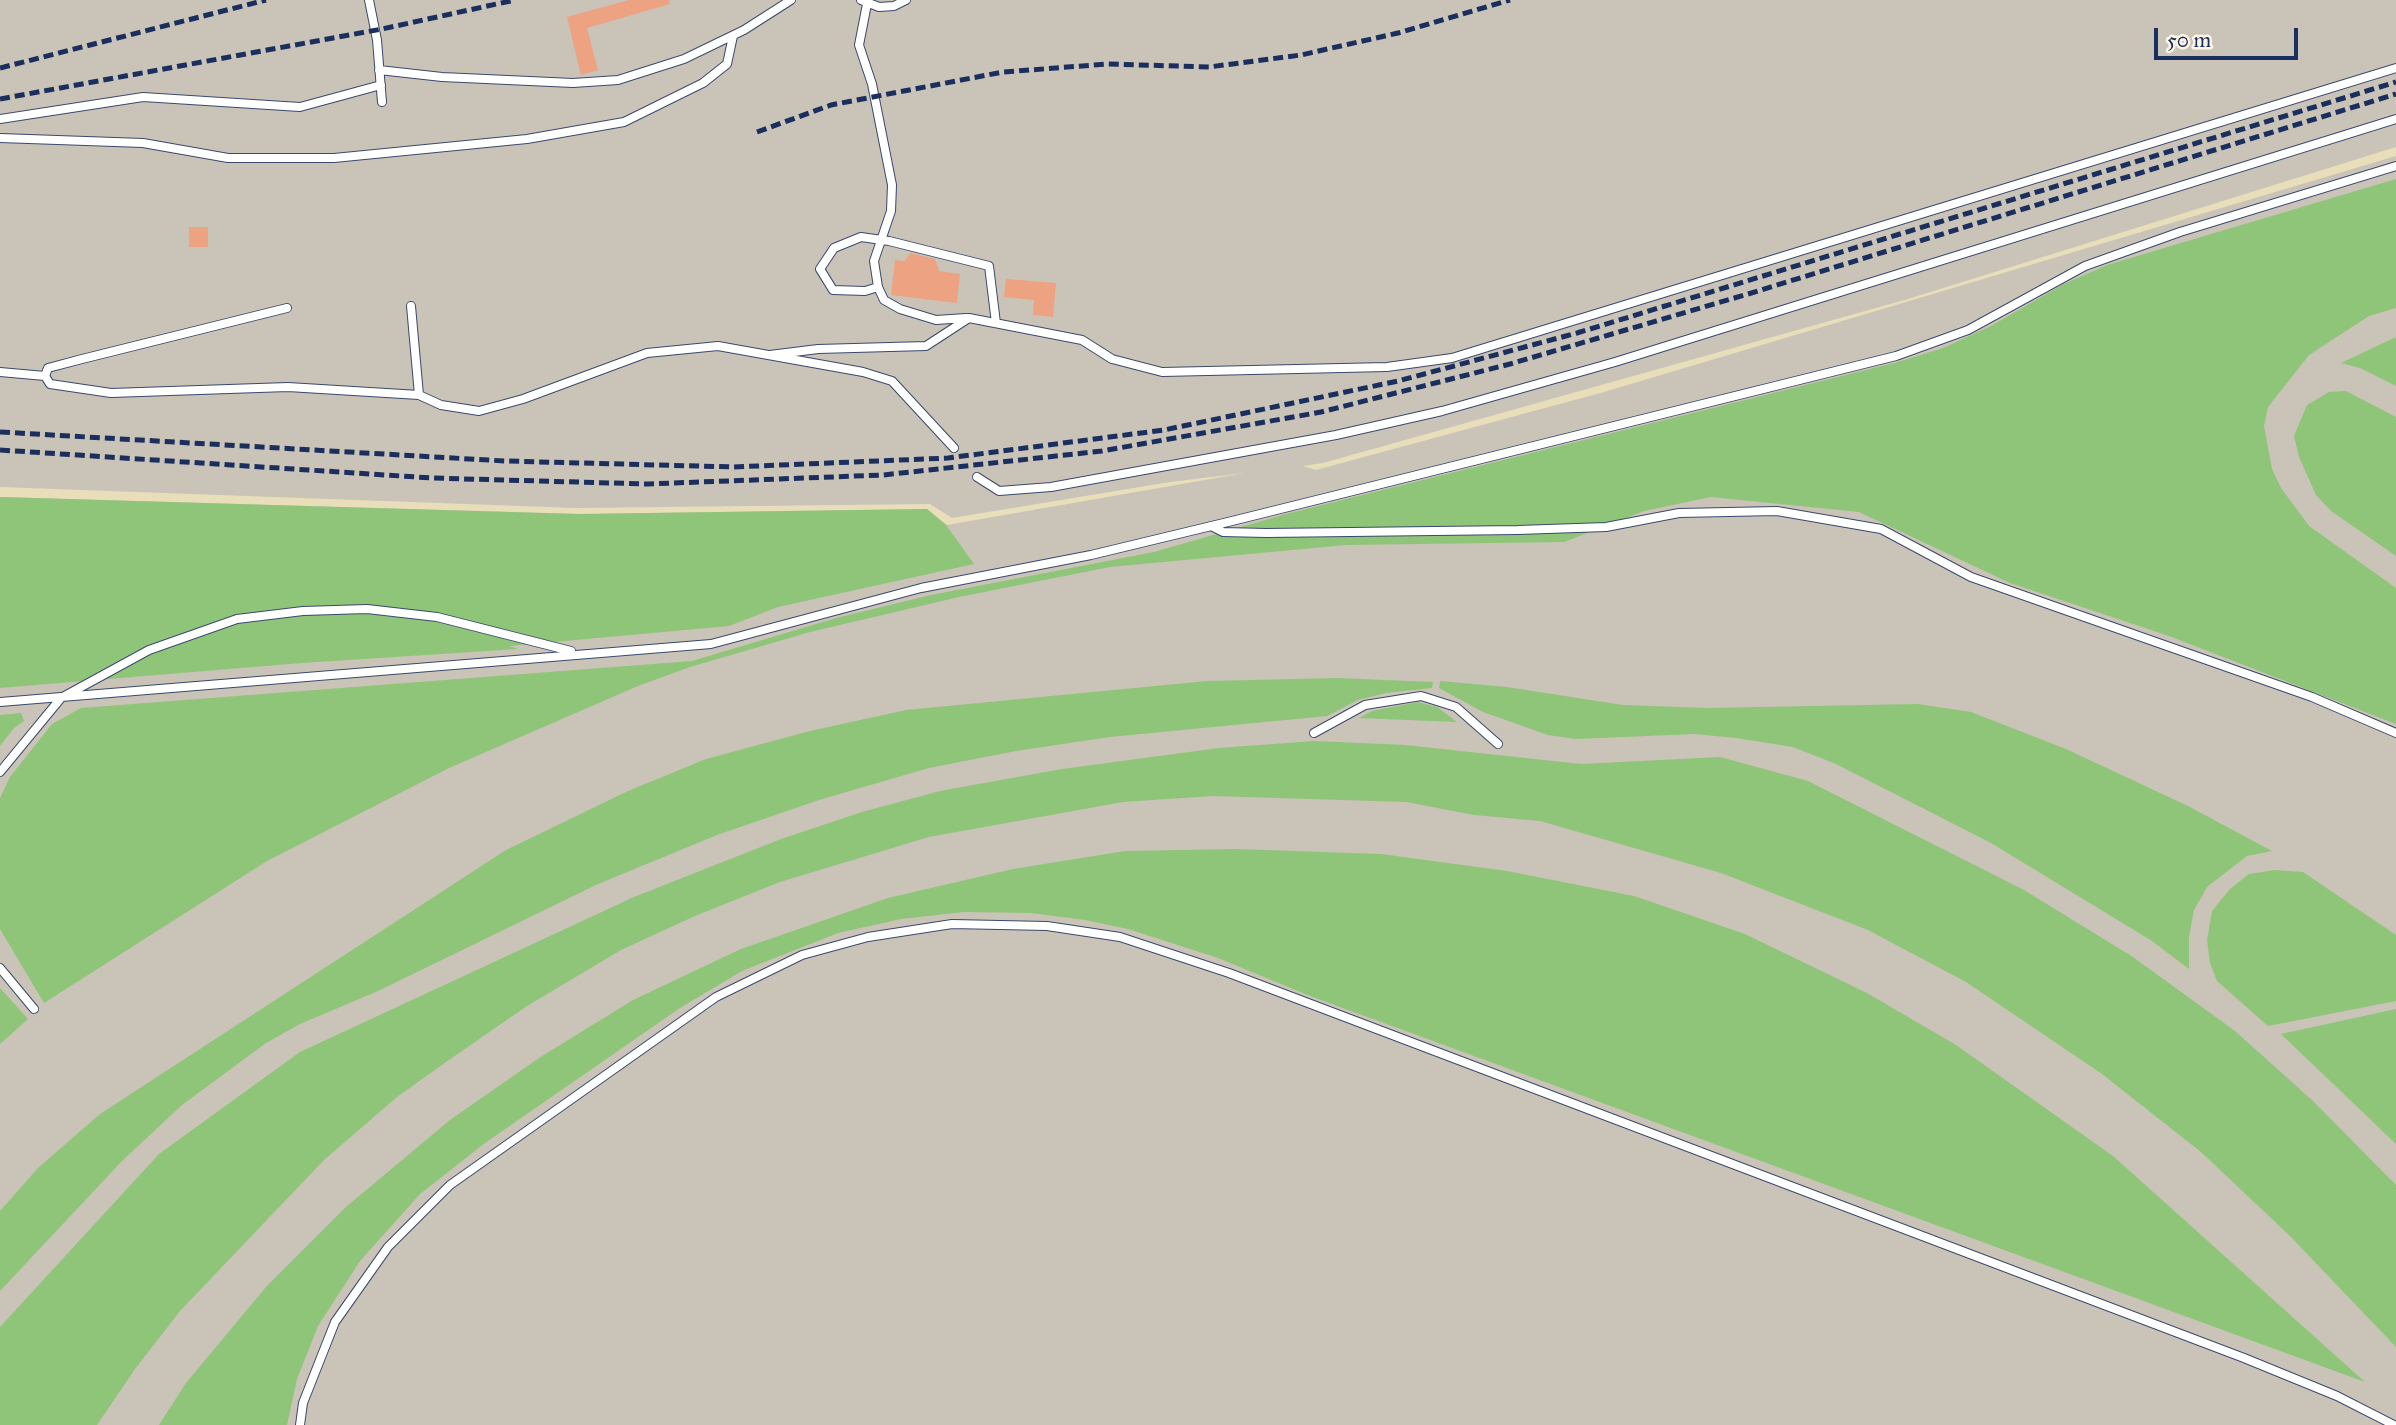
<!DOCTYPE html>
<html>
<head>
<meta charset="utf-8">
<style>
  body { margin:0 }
  #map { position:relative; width:2396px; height:1425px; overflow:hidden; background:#e8deba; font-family:"IM FELL Great Primer",serif }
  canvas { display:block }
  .scale { position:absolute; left:2154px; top:28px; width:144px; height:32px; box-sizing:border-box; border:4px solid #1b2f5e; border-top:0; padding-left:9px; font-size:21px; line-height:24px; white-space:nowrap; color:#1b2f5e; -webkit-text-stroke:5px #fcf5e5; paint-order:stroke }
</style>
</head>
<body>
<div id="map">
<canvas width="2396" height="1425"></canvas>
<div class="scale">50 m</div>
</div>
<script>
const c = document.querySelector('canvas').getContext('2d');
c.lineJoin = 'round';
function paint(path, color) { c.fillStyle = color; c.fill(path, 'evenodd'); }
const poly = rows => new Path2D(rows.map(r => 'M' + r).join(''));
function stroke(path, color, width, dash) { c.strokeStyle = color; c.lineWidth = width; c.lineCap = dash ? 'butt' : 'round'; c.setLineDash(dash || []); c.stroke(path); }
paint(poly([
  [0,0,2396,0,2396,147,1908,299,1323,463,1303,466,1316,470,1604,392,2396,156,2396,1425,0,1425,0,497,582,514,927,509,947,525,1245,473,1170,482,952,518,930,504,576,508,0,487]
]), '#cac3b8');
paint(poly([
  [2396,179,2396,308,2369,316,2309,355,2268,407,2264,426,2272,469,2281,488,2309,526,2396,588,2396,724,2169,636,2010,583,1859,512,1711,497,1644,511,1564,542,1346,545,1110,567,959,597,810,632,690,667,638,686,449,768,267,861,44,1003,0,929,0,798,10,777,52,724,81,708,692,661,836,618,931,595,1154,552,1286,514,1898,362,1943,348,1991,326,2064,284,2107,265],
  [2396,337,2396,386,2360,368,2341,363],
  [2346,391,2396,417,2396,556,2331,511,2316,495,2299,457,2294,436,2307,405,2329,392],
  [0,497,578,514,927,509,946,525,974,564,778,607,729,626,509,646,518,649,302,663,0,688],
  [1337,678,1433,682,1432,688,1386,693,1358,700,1327,716,1110,737,1016,751,929,768,819,800,717,835,598,884,378,991,300,1024,266,1043,182,1105,122,1161,0,1291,0,1211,38,1168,100,1114,506,850,628,791,706,759,810,731,906,710,1207,681],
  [1440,681,1507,687,1623,705,1707,708,1918,704,1971,712,2066,749,2188,806,2272,851,2247,856,2207,887,2194,910,2189,937,2189,969,2152,941,1991,843,1836,764,1793,747,1736,738,1695,734,1576,739,1548,735,1483,712,1439,688],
  [1418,702,1437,707,1457,722,1359,718,1372,711],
  [21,713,24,721,14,728,0,746,0,715],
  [1314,741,1405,745,1581,764,1720,757,1808,781,2024,890,2133,957,2235,1031,2313,1101,2396,1185,2396,1347,2290,1236,2201,1152,2102,1074,1966,982,1868,930,1721,873,1540,821,1474,815,1406,802,1213,796,1123,802,929,837,780,882,695,916,621,950,527,1006,446,1062,397,1097,324,1160,180,1311,135,1369,97,1425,0,1425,0,1327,159,1154,300,1052,634,897,781,839,862,812,940,791,1062,769,1219,748],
  [1236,849,1381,854,1507,871,1634,896,1745,934,1867,993,1956,1045,2113,1156,2365,1382,1310,996,1218,958,1128,929,1085,920,1031,913,964,912,901,919,838,933,742,971,680,1008,485,1143,420,1194,360,1261,318,1326,297,1379,287,1425,159,1425,186,1383,266,1287,346,1207,450,1120,539,1058,633,1000,741,949,888,898,1013,869,1125,851],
  [2275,870,2303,872,2396,935,2396,1001,2268,1026,2217,981,2210,963,2207,940,2212,911,2230,889,2249,874],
  [0,988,28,1019,0,1044],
  [2396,1009,2396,1144,2281,1034]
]), '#8fc578');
paint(poly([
  [629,0,669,0,670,4,587,28,598,70,581,75,567,17],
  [189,227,208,227,208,247,189,247],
  [910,253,935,259,939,271,960,274,957,303,891,295,895,260,905,261],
  [1006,279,1056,283,1053,317,1033,315,1034,300,1004,297]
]), '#eda282');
const service = poly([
  [369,0,377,40,382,102],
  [861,0,879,7,894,6,906,0],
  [867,4,859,45,872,84,892,185,891,211,874,261,878,287,884,300,900,309,936,320,966,318],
  [379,70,442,77,573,83,618,80,684,59,744,30,791,0],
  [0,119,143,97,300,107,381,85],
  [0,138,143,143,228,158,334,158,527,139,624,122,703,83,727,64,733,36],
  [878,287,865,291,833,290,820,269,834,248,861,237,889,241,989,266,996,323],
  [411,306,419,395,441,405,479,411,523,399,647,353,718,346,863,372,892,381,954,448],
  [287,308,82,359,48,368,45,376,50,384,111,393,288,387,419,395],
  [770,355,818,349,926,346,969,318,1082,340,1112,359,1162,372,1387,367,1452,358,2396,68],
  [0,372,45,376],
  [977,477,999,491,1051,487,1336,435,1442,411,1615,362,2396,119],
  [1211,526,1223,532,1266,533,1518,530,1606,527,1679,513,1777,511,1881,529,1971,577,2312,697,2396,733],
  [0,702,711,644,921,588,1091,555,1228,522,1896,356,1968,330,2085,266,2180,232,2396,166],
  [1314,733,1365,705,1421,696,1456,707,1498,744],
  [0,772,61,698,149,650,237,619,303,611,367,609,437,617,571,651],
  [0,968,34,1009],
  [300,1425,303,1403,335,1322,388,1247,450,1185,716,997,802,955,868,937,952,924,1047,926,1120,937,1229,973,2244,1358,2337,1396,2394,1425]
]);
stroke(service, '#3a496c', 10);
stroke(service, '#fff', 8);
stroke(poly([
  [0,68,266,0],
  [0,99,382,29,515,0],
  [757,132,831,105,1003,72,1108,64,1209,67,1301,55,1398,33,1510,0],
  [0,432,505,461,734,467,948,458,1164,430,1398,381,1577,333,2396,82],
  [0,450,432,478,648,484,883,475,1102,451,1321,412,1510,364,1748,294,2396,94]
]), '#1b2f5e', 5, [10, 5]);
</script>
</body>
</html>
